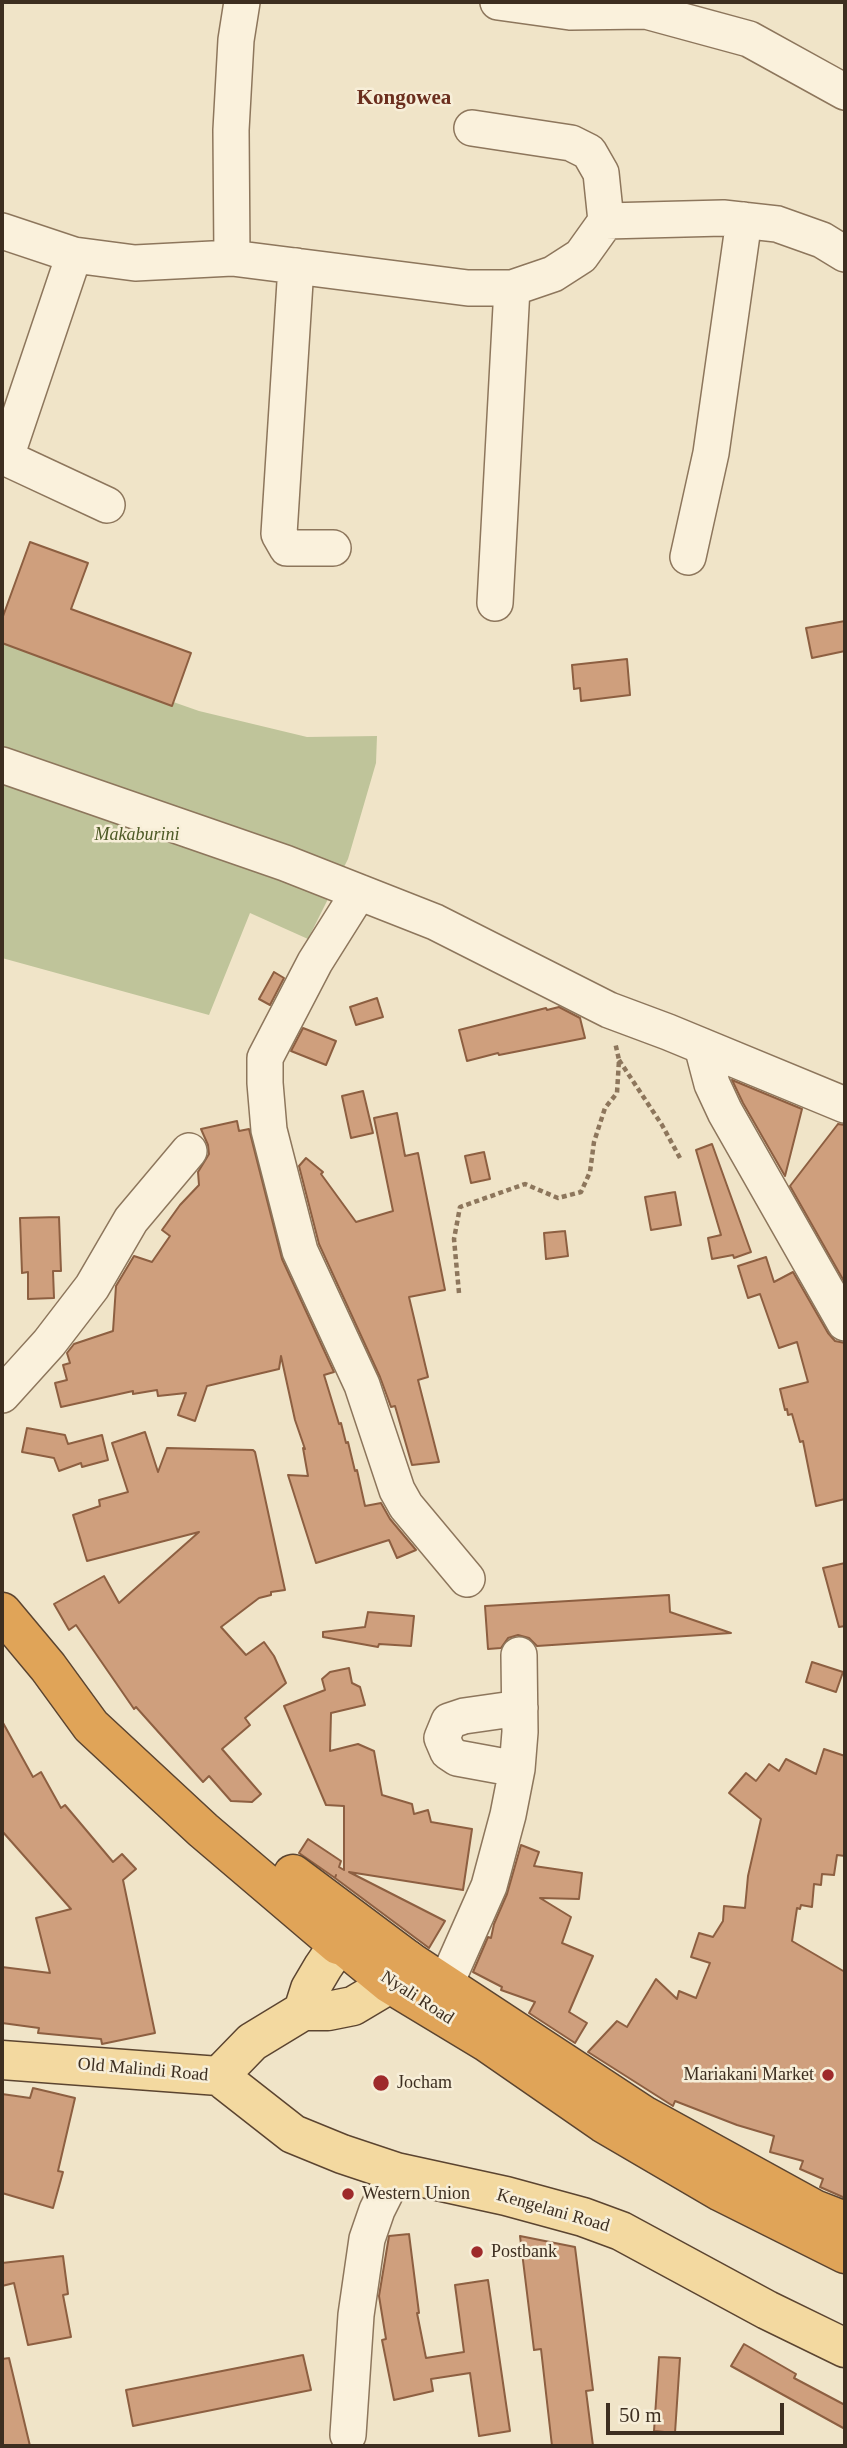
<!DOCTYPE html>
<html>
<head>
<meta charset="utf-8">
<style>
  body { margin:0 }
  #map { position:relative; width:847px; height:2448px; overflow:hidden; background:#f0e4c8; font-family:Georgia,serif }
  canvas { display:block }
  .frame { position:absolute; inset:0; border:4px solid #3d2e20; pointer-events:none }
  .scale { position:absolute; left:606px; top:2403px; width:178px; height:32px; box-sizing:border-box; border:4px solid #3d2e20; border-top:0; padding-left:9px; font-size:21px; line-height:24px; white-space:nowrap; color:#3d2e20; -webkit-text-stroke:5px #f7eed8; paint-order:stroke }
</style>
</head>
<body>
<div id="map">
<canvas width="847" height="2448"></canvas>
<div class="frame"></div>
<div class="scale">50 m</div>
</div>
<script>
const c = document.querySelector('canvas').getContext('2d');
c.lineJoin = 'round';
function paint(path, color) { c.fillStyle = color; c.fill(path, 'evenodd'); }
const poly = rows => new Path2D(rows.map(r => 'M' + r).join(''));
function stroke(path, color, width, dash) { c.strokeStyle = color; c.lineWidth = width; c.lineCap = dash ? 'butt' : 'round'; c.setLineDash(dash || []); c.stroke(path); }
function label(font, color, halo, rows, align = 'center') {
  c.font = font + ' Georgia,serif'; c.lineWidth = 5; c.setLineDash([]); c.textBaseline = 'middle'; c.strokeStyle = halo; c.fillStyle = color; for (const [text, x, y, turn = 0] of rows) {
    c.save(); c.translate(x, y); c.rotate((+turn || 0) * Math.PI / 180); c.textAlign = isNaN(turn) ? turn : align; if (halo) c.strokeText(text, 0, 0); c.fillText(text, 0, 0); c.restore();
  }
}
paint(poly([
  [2,642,199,711,307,737,377,736,376,763,348,859,308,939,250,913,209,1015,2,958]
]), '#bfc49a');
const building = poly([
  [30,542,88,563,71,609,191,653,172,706,2,643,2,619,30,542],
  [845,621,845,651,812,658,806,628,845,621],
  [627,659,630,695,581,701,580,688,574,689,572,665,627,659],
  [274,972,284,978,270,1005,259,999,274,972],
  [377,998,383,1017,356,1025,350,1007,377,998],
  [559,1007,580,1018,585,1038,499,1055,498,1053,467,1061,459,1030,546,1008,547,1010,559,1007],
  [303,1028,336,1041,326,1065,291,1051,303,1028],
  [732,1080,802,1109,785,1176,743,1103,732,1080],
  [363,1091,373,1133,351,1138,342,1096,363,1091],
  [397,1113,405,1156,418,1153,445,1290,409,1297,428,1377,418,1380,439,1462,412,1465,395,1406,391,1407,380,1377,319,1244,299,1166,306,1158,323,1172,321,1174,356,1222,393,1211,374,1118,397,1113],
  [237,1121,239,1131,249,1129,282,1259,334,1372,324,1375,339,1424,341,1423,346,1443,348,1442,355,1471,357,1470,365,1506,381,1503,390,1519,416,1550,397,1558,389,1540,316,1563,288,1475,308,1476,303,1448,305,1449,295,1420,281,1356,279,1369,207,1386,195,1421,178,1415,186,1393,158,1396,157,1390,133,1394,133,1391,61,1407,55,1383,67,1380,63,1365,70,1363,67,1353,74,1344,113,1331,116,1286,134,1256,152,1262,170,1236,162,1230,180,1205,199,1185,198,1172,209,1154,208,1145,201,1129,237,1121],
  [838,1124,845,1125,845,1283,790,1186,838,1124],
  [712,1144,751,1252,734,1258,733,1255,712,1259,708,1238,721,1235,696,1150,712,1144],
  [484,1152,490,1179,471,1183,465,1156,484,1152],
  [675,1192,681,1225,651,1230,645,1197,675,1192],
  [59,1217,61,1271,53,1271,54,1298,28,1299,28,1272,22,1273,20,1218,59,1217],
  [565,1231,568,1256,546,1259,544,1233,565,1231],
  [766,1257,774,1282,793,1272,828,1333,835,1341,845,1343,845,1499,816,1506,803,1441,800,1442,792,1414,788,1415,787,1409,785,1410,780,1389,808,1382,797,1342,779,1348,760,1294,748,1298,738,1266,766,1257],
  [27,1428,65,1435,68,1444,102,1435,108,1460,82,1467,81,1463,59,1471,54,1458,22,1452,27,1428],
  [145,1432,158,1472,167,1448,253,1450,255,1452,285,1590,271,1592,271,1595,259,1598,221,1627,246,1655,264,1642,274,1656,286,1683,245,1718,250,1725,222,1749,261,1794,252,1802,231,1801,209,1776,203,1782,136,1707,134,1709,76,1625,69,1630,54,1604,104,1576,119,1603,199,1532,87,1561,73,1515,100,1506,99,1500,128,1492,112,1443,145,1432],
  [845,1563,845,1626,839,1627,823,1568,845,1563],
  [669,1595,670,1612,731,1633,537,1646,529,1638,518,1635,508,1638,501,1648,488,1649,485,1606,669,1595],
  [368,1612,414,1616,411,1646,379,1644,378,1647,323,1637,323,1632,365,1627,368,1612],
  [812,1662,843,1672,836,1692,806,1682,812,1662],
  [349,1668,352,1683,360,1687,365,1705,331,1713,330,1751,358,1744,374,1751,382,1795,412,1804,414,1814,428,1810,431,1822,472,1829,463,1890,349,1872,445,1921,429,1948,335,1878,336,1875,335,1878,299,1853,308,1839,341,1861,339,1867,344,1870,344,1806,326,1805,284,1706,325,1690,322,1679,330,1672,349,1668],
  [2,1721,33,1777,41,1772,61,1808,65,1805,113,1862,122,1854,136,1869,123,1880,155,2033,102,2044,101,2039,38,2033,39,2028,2,2023,2,1967,50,1973,36,1918,71,1909,2,1831,2,1721],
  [824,1749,845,1756,845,1856,837,1855,834,1875,822,1874,821,1885,814,1884,812,1907,801,1905,800,1909,797,1908,792,1941,845,1972,845,2198,820,2187,823,2179,800,2169,803,2161,770,2152,774,2136,737,2125,675,2101,673,2106,588,2052,617,2021,627,2027,656,1979,677,1999,679,1991,696,1998,710,1963,691,1957,699,1933,713,1937,723,1921,724,1906,745,1908,748,1876,761,1819,729,1793,746,1773,756,1781,769,1764,779,1771,786,1759,816,1774,824,1749],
  [521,1845,539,1852,534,1866,582,1873,579,1899,540,1898,571,1917,562,1943,593,1956,569,2012,587,2023,575,2043,529,2013,535,2002,501,1990,502,1987,473,1972,488,1937,491,1938,494,1924,507,1894,521,1845],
  [33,2088,75,2098,58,2171,63,2172,53,2208,2,2193,2,2094,30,2098,33,2088],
  [409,2234,419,2313,417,2313,426,2358,464,2352,455,2285,488,2280,510,2431,479,2436,470,2373,431,2379,433,2391,394,2400,382,2340,386,2339,379,2296,389,2236,409,2234],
  [520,2236,575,2247,593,2390,586,2391,593,2446,552,2446,541,2349,534,2350,520,2236],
  [63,2256,68,2294,63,2295,71,2337,28,2345,14,2283,2,2286,2,2263,63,2256],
  [744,2344,796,2374,794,2378,845,2405,845,2429,731,2366,744,2344],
  [303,2355,311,2390,133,2426,126,2390,303,2355],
  [659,2357,680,2358,675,2433,654,2431,659,2357],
  [9,2358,30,2446,2,2446,2,2359,9,2358]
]);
paint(building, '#cf9f7d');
stroke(building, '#8d5f41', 2);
const minor = poly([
  [498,2,570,12,646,11,749,39,845,92],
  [472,128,571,143,589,152,601,173,606,221],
  [2,231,74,255,135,263,232,258,468,288,512,288,553,274,581,256,606,221,723,218,777,224,822,240,845,254],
  [232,258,231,130,236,40,242,2],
  [296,266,279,534,287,548,333,548],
  [2,456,107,505],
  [6,457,74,255],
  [688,557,711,453,744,220],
  [495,603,512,288],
  [2,765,285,863,435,922,609,1010,668,1032,845,1105],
  [359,892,315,962,265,1058,265,1083,269,1130,300,1251,362,1385,397,1490,406,1506,467,1579],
  [702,1046,712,1084,725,1112,845,1323],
  [2,1395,49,1343,92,1287,131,1220,189,1151],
  [517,1769,457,1758,448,1752,442,1738,449,1721,464,1716,520,1708],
  [446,1983,489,1886,508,1815,517,1769,520,1732,519,1655],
  [348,2435,356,2315,367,2239,377,2210,396,2172]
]);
const major = poly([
  [303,2011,310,1989,323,1967,338,1945,358,1925],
  [2,2060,219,2076,252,2042,303,2011,328,2011,353,2006,390,1984,408,1960],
  [219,2076,293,2134,342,2154,396,2172,506,2196,583,2217,621,2231,767,2310,845,2348]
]);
const highway = poly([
  [2,1612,48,1667,91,1726,203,1830,338,1945,345,1947,390,1984,486,2042,603,2123,721,2192,845,2254],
  [293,1874,408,1960,645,2116,814,2209,845,2221]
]);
stroke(minor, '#8d765c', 38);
stroke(major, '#5b4430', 41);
stroke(highway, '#5b4430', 41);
stroke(poly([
  [619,1060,662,1125,680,1158],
  [459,1293,454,1239,460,1207,525,1184,558,1198,581,1192,590,1172,594,1142,605,1108,617,1093,619,1060,615,1042]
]), '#8d765c', 4.5, [5, 3.5]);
stroke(minor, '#faf1dc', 35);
stroke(major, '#f3d9a0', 38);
stroke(highway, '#e0a458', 38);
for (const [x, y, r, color] of [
  [828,2075,7,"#9e2a2b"],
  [381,2083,9,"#9e2a2b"],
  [348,2194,7,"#9e2a2b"],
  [477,2252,7,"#9e2a2b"]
]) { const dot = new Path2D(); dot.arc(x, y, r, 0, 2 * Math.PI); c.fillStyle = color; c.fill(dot); stroke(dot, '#f7eed8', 2.5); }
label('italic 18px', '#4d5a26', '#f7eed8', [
  ["Makaburini",137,835]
]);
label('18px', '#3d2e20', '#f7eed8', [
  ["Nyali Road",417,1998,33],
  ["Old Malindi Road",143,2070,5],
  ["Kengelani Road",553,2211,16]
]);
label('18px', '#3d2e20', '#f7eed8', [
  ["Mariakani Market",814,2075,"right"],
  ["Jocham",397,2083],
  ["Western Union",362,2194],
  ["Postbank",491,2252]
], 'left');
label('bold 21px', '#6b2e1e', '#f7eed8', [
  ["Kongowea",404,99]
]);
</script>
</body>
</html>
